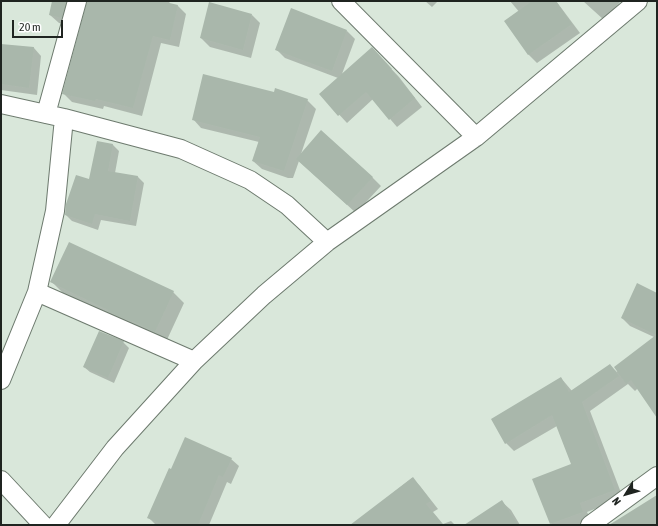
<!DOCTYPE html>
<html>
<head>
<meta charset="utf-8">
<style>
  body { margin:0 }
  #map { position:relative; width:658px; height:526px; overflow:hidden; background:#d9e7da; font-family:"Asap Condensed",sans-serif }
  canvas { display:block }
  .frame { position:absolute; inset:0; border:2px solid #1f2420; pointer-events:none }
  .north { position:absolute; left:606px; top:474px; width:40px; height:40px; -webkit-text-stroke:3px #fff; paint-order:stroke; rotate:233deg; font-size:11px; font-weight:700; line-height:16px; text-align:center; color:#1f2420 }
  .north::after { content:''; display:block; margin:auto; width:14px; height:18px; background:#1f2420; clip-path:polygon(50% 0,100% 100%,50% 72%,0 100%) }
  .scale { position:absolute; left:12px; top:20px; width:51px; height:18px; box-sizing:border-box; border:2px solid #1f2420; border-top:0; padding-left:5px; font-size:12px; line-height:14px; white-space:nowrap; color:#1f2420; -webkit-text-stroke:3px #fff; paint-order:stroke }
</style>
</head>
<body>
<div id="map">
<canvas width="658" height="526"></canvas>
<div class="frame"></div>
<div class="north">N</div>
<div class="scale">20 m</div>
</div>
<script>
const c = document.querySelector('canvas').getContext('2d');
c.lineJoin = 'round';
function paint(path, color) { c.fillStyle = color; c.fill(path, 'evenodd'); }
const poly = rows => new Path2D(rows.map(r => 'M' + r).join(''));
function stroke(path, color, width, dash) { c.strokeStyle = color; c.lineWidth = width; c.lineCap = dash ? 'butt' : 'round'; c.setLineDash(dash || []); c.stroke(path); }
paint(poly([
  [53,1,79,1,70,25,59,23,50,15],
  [88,1,170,1,169,4,178,6,186,14,179,47,161,43,142,116,104,106,103,109,72,102,64,94],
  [425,1,438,1,432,7],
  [510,1,539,1,526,20],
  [546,1,556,1,580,33,537,63,528,54],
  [583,1,621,1,604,20],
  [252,15,260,23,251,58,210,47,201,38],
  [347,31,355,39,342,74,379,56,399,77,422,107,397,127,373,99,347,123,320,94,338,78,285,58,276,49],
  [1,45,34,48,41,56,37,95,1,90],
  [307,100,316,109,301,154,372,177,381,186,356,213,299,161,293,178,288,178,262,169,253,161,259,142,201,128,193,119],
  [98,142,113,145,119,151,115,173,138,177,144,183,136,226,101,220,98,230,72,221,66,215,90,181],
  [52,282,173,292,184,303,166,342,63,293],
  [657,294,657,416,638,388,635,391,628,384,590,411,623,498,587,512,590,518,580,524,552,525,551,524,572,465,557,426,514,451,506,443,561,378,572,391,610,365,617,372,654,337,630,326,622,318],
  [123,342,129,348,114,383,90,372,84,367],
  [231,459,239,466,231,484,227,482,209,525,156,525,149,518,171,470],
  [412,478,420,486,438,509,433,512,443,524,451,521,455,525,352,525],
  [502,502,511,510,520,525,482,525]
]), '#0003');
paint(poly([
  [52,1,66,1,62,18,49,15],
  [87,1,161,1,178,5,170,40,153,36,133,108,96,99,95,101,62,94],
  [532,1,556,1,572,24,528,55,504,21],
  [209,2,252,14,243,50,200,38],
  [291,8,347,30,332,71,275,50],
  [1,44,34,47,29,88,1,84],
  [372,47,392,69,391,69,415,98,389,120,366,92,338,116,319,94],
  [203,74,274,92,275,88,308,99,284,171,252,161,260,137,192,120],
  [321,130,373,177,347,205,296,159],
  [97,141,113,144,108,171,138,176,130,221,95,214,92,224,65,215,66,204,76,175,89,179],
  [69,242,174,291,155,332,132,321,132,322,107,311,108,310,50,282],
  [637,283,657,293,657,418,631,380,626,384,614,367,656,335,621,318],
  [99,331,124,341,108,378,83,367],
  [610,364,619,376,582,402,615,490,580,503,583,512,550,524,532,479,571,464,552,415,505,444,491,419,561,377,569,392],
  [185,437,232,458,223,477,219,475,198,525,164,525,147,518,169,468,171,469],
  [413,477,431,501,426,504,443,525,350,525],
  [657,495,657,525,609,525],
  [502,500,518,525,464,525]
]), '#a9b7ab');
const street = poly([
  [341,1,476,137],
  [1,104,64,118,181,149,250,180,287,205,327,242],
  [46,114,77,1],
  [37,292,194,361],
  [1,380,37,292,55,211,64,118],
  [1,480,43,525],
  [56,525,115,448,194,361,264,295,327,242,476,137,638,1],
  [590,525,657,476]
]);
stroke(street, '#6d7a6e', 20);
stroke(street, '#fff', 18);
</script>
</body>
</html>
